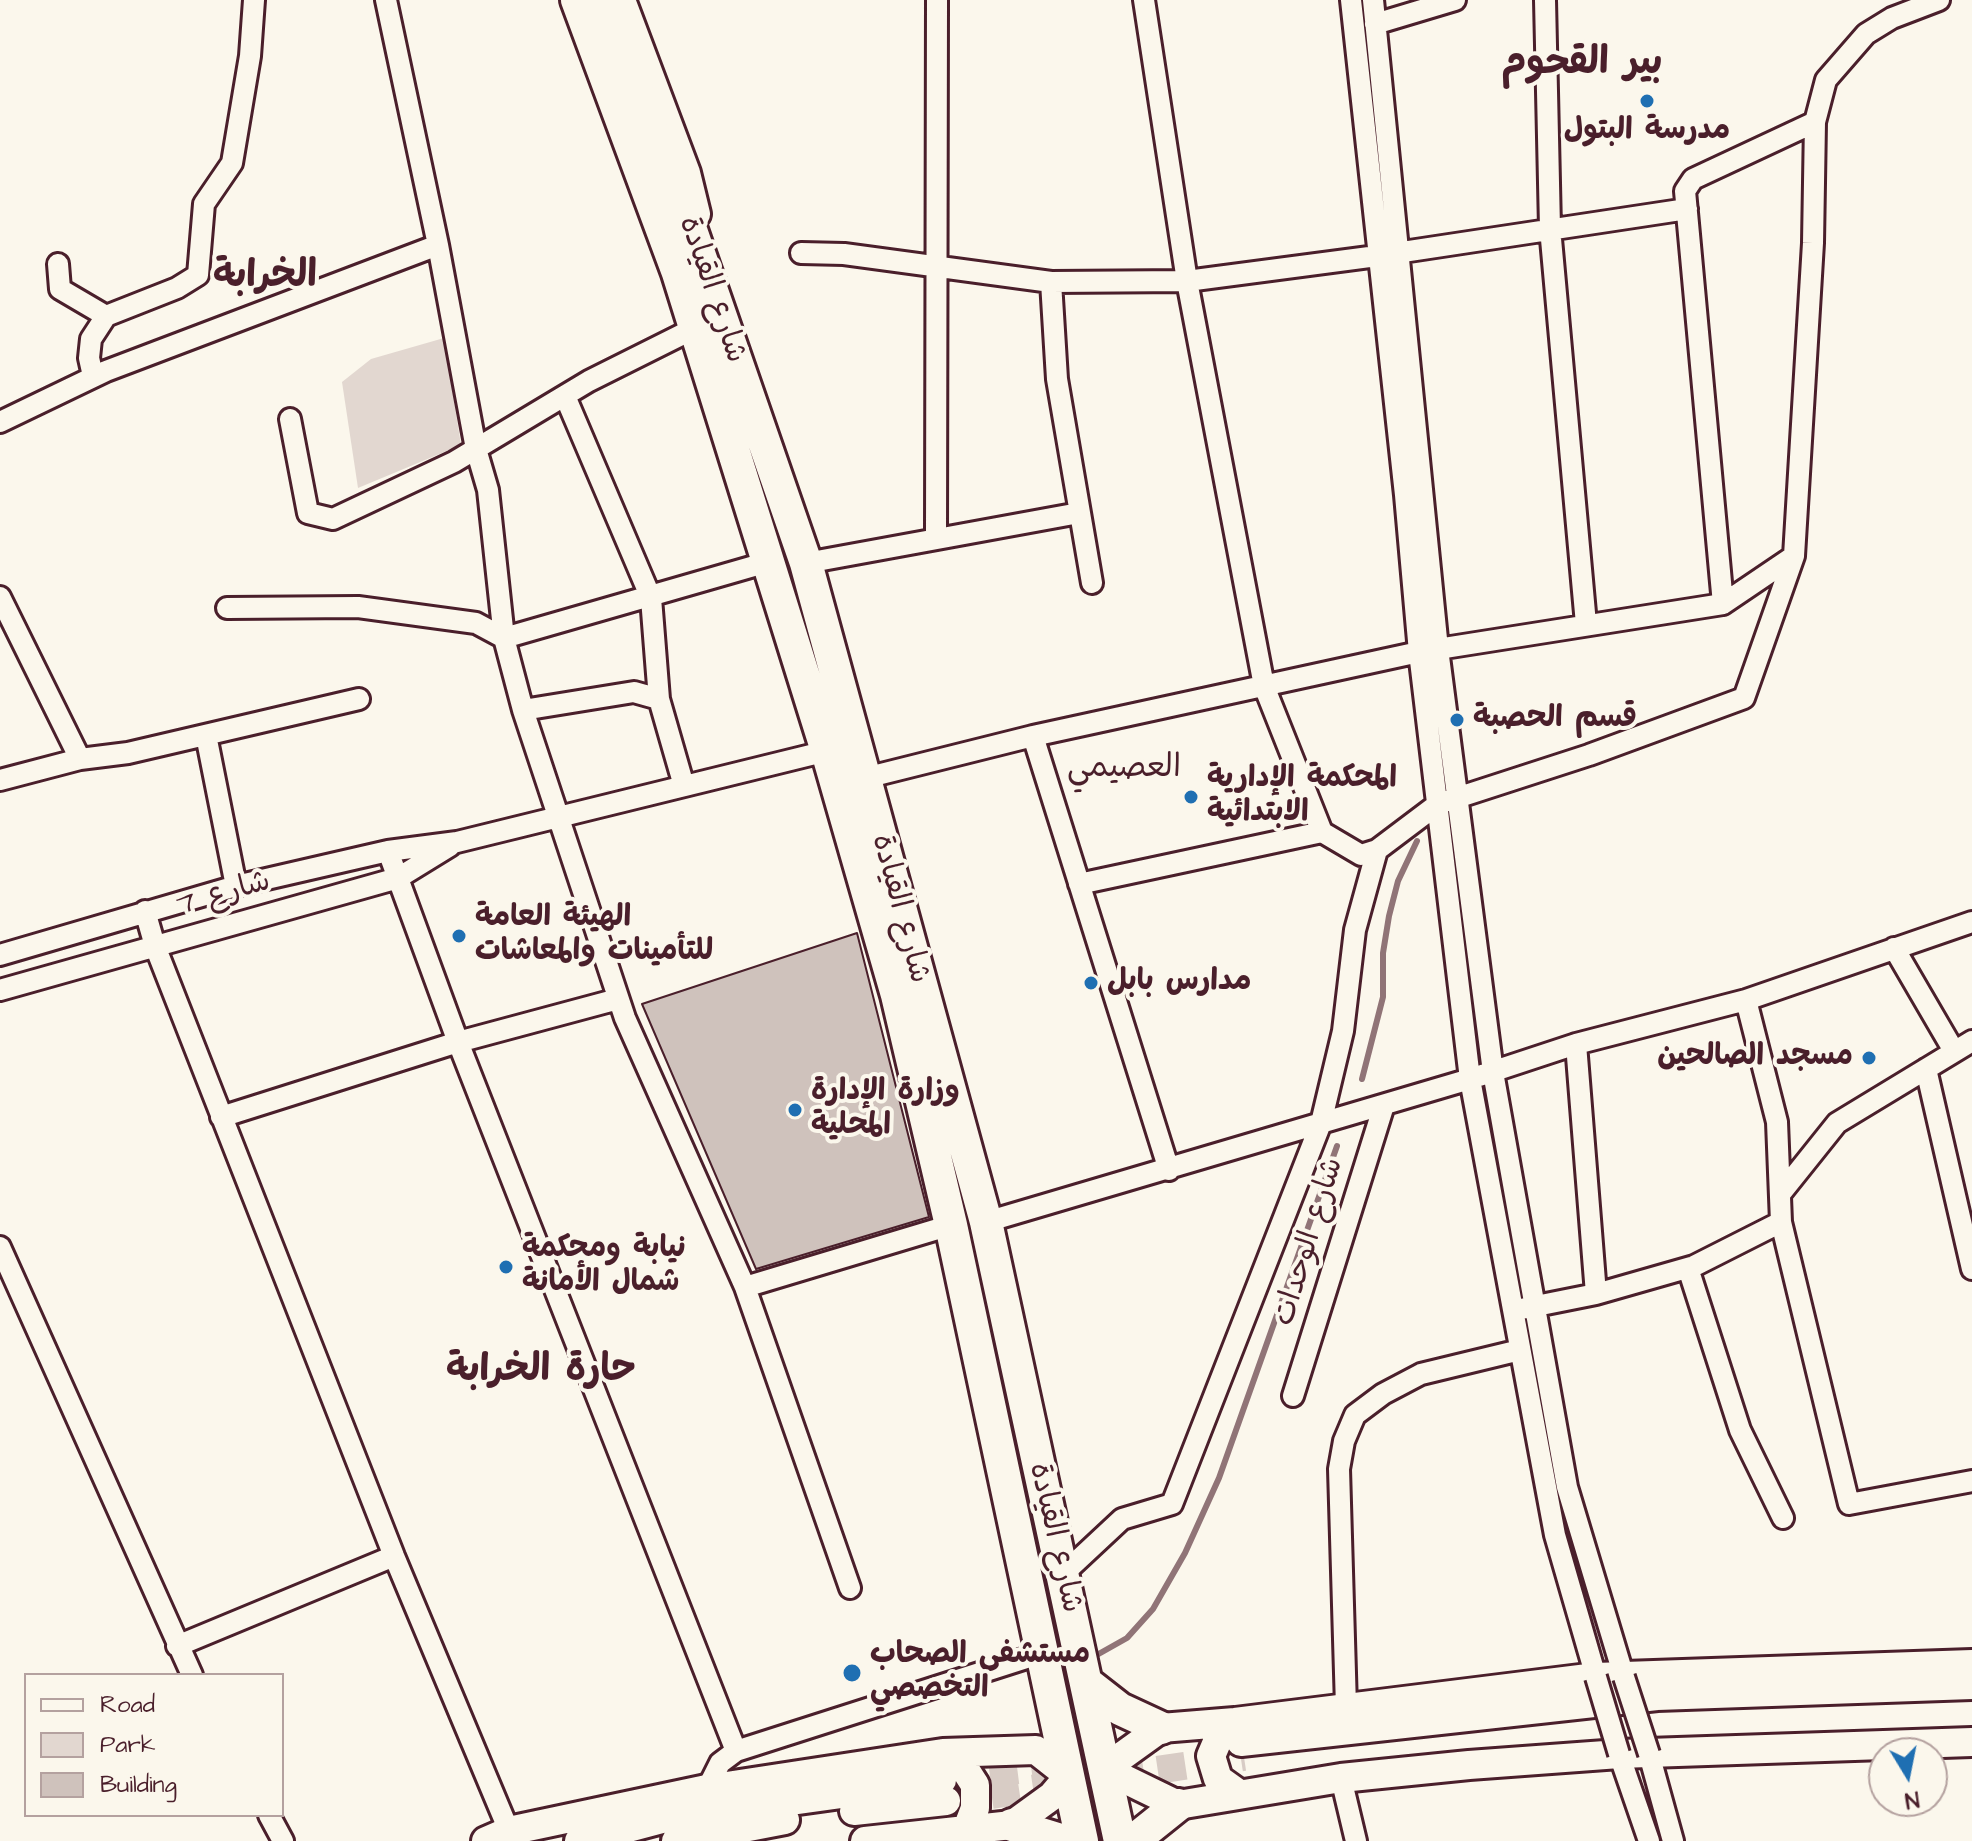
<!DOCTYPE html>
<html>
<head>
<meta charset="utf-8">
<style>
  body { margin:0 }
  #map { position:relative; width:1972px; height:1841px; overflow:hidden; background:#fbf7ec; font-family:"Architects Daughter",sans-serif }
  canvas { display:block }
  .legend { position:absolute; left:24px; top:1673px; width:260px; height:144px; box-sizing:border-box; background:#fbf7ec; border:2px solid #b4a19f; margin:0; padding:10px 14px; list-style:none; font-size:24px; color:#4a1f2b }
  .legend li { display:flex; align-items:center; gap:16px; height:40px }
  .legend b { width:40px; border:2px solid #b4a19f }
  .north { position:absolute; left:1868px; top:1737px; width:80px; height:80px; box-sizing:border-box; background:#fbf7ec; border:2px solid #b4a19f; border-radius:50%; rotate:170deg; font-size:22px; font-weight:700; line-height:32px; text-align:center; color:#4a1f2b }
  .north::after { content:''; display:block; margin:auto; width:28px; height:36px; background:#1f6fb2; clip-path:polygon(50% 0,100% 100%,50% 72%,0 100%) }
</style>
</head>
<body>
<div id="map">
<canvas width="1972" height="1841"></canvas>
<ul class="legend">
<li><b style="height:10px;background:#fbf7ec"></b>Road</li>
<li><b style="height:22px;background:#e2d7d0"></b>Park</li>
<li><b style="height:22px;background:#cfc2bc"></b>Building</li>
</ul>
<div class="north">N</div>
</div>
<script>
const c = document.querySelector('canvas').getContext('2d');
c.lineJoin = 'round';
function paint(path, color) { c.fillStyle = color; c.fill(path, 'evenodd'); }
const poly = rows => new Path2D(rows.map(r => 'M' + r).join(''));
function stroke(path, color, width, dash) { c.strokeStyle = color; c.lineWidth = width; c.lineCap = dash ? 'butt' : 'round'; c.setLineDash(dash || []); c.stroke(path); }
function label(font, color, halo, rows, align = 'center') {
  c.font = font + ' "Architects Daughter","Playpen Sans Arabic",sans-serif'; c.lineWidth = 8; c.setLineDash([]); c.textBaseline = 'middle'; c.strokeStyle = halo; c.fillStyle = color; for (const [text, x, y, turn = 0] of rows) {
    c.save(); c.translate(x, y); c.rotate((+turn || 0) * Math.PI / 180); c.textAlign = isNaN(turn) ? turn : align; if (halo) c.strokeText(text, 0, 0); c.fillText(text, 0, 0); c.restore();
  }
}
paint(poly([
  [444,338,461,445,358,488,342,382,371,359]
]), '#e2d7d0');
stroke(poly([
  [1362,1079,1383,997,1383,953,1389,916,1398,881,1417,841],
  [1095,1656,1127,1638,1153,1609,1185,1553,1219,1478,1337,1146]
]), '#907477', 6);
const building = poly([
  [857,933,929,1217,756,1269,642,1004,857,933]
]);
paint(building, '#cfc2bc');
stroke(building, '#4a1f2b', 2);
stroke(poly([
  [948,1779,1073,1763],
  [950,1801,1244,1757]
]), '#d8ccc5', 28, [28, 14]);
const street = poly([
  [386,0,438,245,476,449,488,490,504,638,523,710,625,1018,745,1287],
  [1144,0,1187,281,1264,686,1322,832,1361,855,1377,850],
  [1351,0,1405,495,1419,652,1470,1079,1555,1535,1596,1677],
  [1373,0,1438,649,1493,1072,1567,1487,1624,1677],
  [1545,0,1550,228,1586,624],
  [1375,24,1455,0],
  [801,253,844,254,1051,282,1187,281,1377,256],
  [1396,253,1687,209],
  [58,264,60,289,106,316],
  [1051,282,1057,379,1092,583],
  [93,376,89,358,91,339,106,316,177,288,198,275,204,204,232,163,250,56,254,0],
  [565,396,651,598,659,699],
  [290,419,308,513,333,519,454,462,589,381,695,328],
  [0,422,106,371,438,245],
  [936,537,937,0],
  [806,563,1079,513],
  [0,597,80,759],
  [1723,604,1685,191,1693,179,1815,122],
  [227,608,358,607,476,623,504,638,768,562],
  [523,710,634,692,659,699,684,786],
  [206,735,236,886],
  [1033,736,1169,1170],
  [865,778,1033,736,1419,652,1723,604,1794,556],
  [0,780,80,759,128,753,359,699],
  [388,851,458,1042,736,1751],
  [1079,884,1322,832],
  [145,911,155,946,394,1556,509,1831],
  [1894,948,1954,1051],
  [0,955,236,886,388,851,457,842,827,751],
  [0,990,398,878,450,846],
  [1746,1000,1777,1122,1781,1222,1849,1504,1972,1481],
  [1576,1044,1596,1294],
  [1926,1069,1972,1269],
  [221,1117,458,1042,618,999],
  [1781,1193,1837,1123,1972,1041],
  [986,1222,1470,1079,1576,1044,1746,1000,1972,922],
  [0,1247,192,1675],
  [1688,1268,1740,1430,1783,1518],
  [1521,1309,1596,1294,1694,1266,1781,1222],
  [1293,1396,1384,1105],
  [1062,1575,1122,1519,1172,1504,1321,1123,1343,1031,1355,930,1377,850,1438,804,1589,755,1744,698,1794,556,1813,243,1815,122,1826,80,1866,34,1892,18,1939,0],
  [850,1588,745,1287,951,1225],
  [177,1646,394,1556],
  [1346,1707,1339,1469,1344,1441,1355,1415,1383,1394,1421,1374,1520,1350],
  [1619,1754,1649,1841],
  [1649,1754,1673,1841],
  [1341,1778,1356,1841],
  [707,1789,720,1763,736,1751,1042,1653],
  [269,1815,283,1841]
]);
const secondary = poly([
  [621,0,686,173,696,214],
  [1972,1664,1596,1677,1235,1722,1161,1728,1104,1769,1178,1805,1341,1778,1469,1765,1619,1754,1972,1742],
  [1235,1722,1220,1735,1211,1756,1218,1779,1239,1794],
  [1241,1742,1657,1696,1972,1685],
  [943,1753,959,1760,975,1785,975,1808,967,1829],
  [854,1811,946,1801],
  [486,1841,509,1831,707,1789,943,1753,1036,1750,1069,1776,1052,1796,1012,1825,865,1841],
  [579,1841,662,1819,942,1780],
  [676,1841,785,1820]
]);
const primary = poly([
  [577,0,678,273,827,751,897,995,951,1225,1082,1841],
  [601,0,692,233,806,563,986,1222,1120,1841],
  [1088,1684,1120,1709,1161,1728],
  [1012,1825,1064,1841],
  [1133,1841,1178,1805]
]);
stroke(street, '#4a1f2b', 26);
stroke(secondary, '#4a1f2b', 34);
stroke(primary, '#4a1f2b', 38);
stroke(street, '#fbf7ec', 20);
stroke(secondary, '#fbf7ec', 28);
stroke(primary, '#fbf7ec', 32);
const streetBridge = poly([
  [1596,1677,1619,1754],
  [1624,1677,1649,1754]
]);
stroke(streetBridge, '#4a1f2b', 26, []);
stroke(streetBridge, '#fbf7ec', 20);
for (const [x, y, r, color] of [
  [1647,101,8,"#1f6fb2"],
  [1457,720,8,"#1f6fb2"],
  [1191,797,8,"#1f6fb2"],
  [459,936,8,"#1f6fb2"],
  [1091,983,8,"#1f6fb2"],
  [1869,1058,8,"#1f6fb2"],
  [795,1110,8,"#1f6fb2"],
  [506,1267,8,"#1f6fb2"],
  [852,1673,10,"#1f6fb2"]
]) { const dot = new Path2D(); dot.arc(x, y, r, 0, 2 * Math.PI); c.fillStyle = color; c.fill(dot); stroke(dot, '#fbf7ec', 3); }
label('bold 30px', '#4a1f2b', '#fbf7ec', [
  ["مدرسة البتول",1647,132,"center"],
  ["قسم الحصبة",1473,720],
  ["المحكمة الإدارية",1207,780],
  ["الابتدائية",1207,814],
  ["الهيئة العامة",475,919],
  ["للتأمينات والمعاشات",475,953],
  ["مدارس بابل",1107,983],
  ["مسجد الصالحين",1853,1058,"right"],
  ["وزارة الإدارة",811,1093],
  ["المحلية",811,1127],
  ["نيابة ومحكمة",522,1250],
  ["شمال الأمانة",522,1284],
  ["مستشفى الصحاب",870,1656],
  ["التخصصي",870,1690]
], 'left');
label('30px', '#4a1f2b', '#fbf7ec', [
  ["شارع القيادة",711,290,71],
  ["شارع 7",224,895,-16],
  ["شارع القيادة",899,909,75],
  ["شارع الوحدات",1310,1242,-73],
  ["شارع القيادة",1054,1538,77]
]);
label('32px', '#4a1f2b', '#fbf7ec', [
  ["العصيمي",1124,769]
]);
label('bold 38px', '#4a1f2b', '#fbf7ec', [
  ["بير القحوم",1582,65],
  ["الخرابة",265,278],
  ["حارة الخرابة",541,1372]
]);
</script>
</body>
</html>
